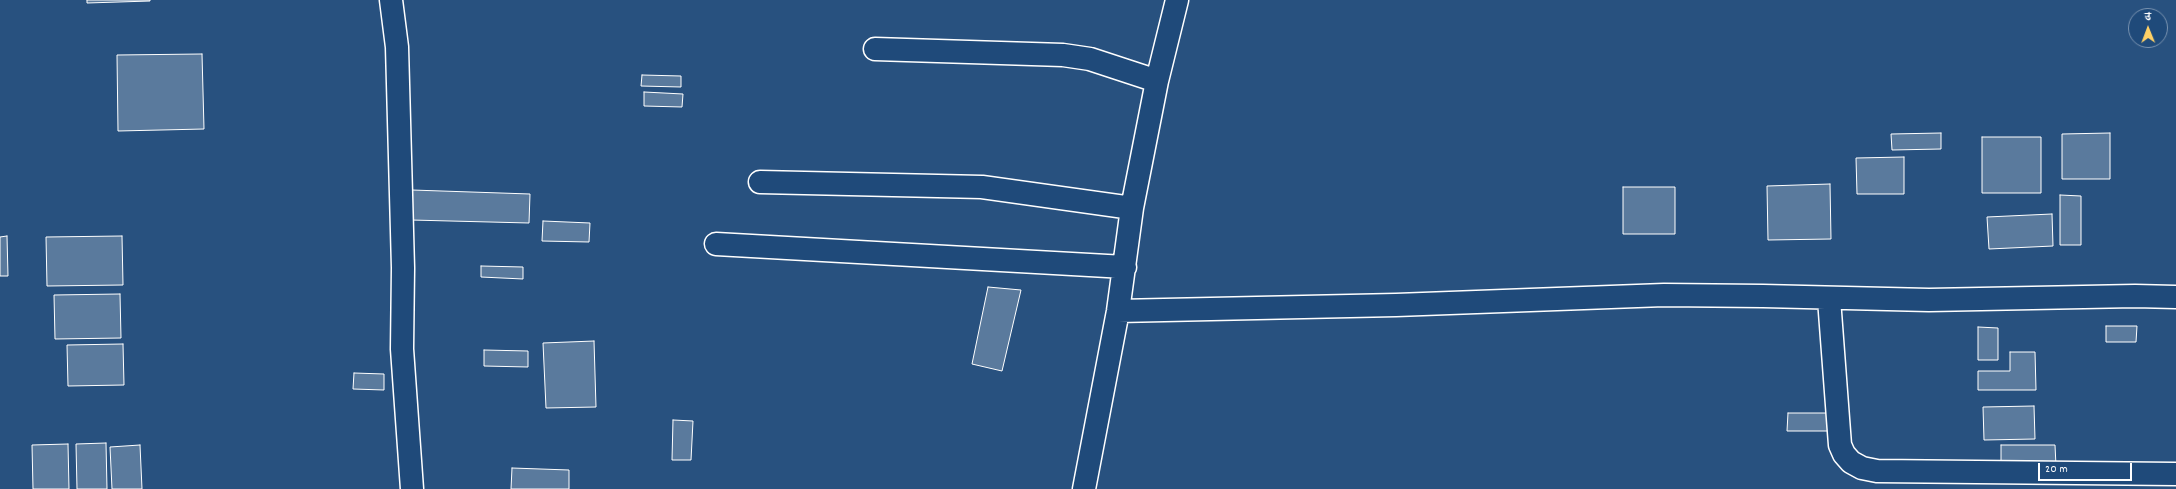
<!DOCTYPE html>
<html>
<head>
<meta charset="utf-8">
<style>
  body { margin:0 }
  #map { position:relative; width:2176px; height:489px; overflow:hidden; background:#28517f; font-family:Dekko,"Playpen Sans Deva",sans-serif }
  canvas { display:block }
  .north { position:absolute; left:2128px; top:8px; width:40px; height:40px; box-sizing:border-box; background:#1f4a7a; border:1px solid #7992af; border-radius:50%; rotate:359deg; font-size:11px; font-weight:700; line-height:16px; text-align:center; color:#fff }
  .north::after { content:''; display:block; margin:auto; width:14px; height:18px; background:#ffd166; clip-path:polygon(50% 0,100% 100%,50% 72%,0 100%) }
  .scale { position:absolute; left:2038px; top:463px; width:94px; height:18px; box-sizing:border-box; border:2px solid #fff; border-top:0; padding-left:5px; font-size:12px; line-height:14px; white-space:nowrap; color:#fff; -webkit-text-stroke:3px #1f4a7a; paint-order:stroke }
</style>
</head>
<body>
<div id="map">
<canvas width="2176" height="489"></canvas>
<div class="north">उ</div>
<div class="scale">20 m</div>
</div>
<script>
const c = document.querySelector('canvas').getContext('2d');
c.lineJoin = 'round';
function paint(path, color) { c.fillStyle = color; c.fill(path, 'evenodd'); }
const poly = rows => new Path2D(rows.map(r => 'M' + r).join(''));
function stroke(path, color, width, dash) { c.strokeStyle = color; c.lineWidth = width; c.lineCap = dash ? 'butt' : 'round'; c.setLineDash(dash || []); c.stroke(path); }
const building = poly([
  [87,0,150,0,150,1,87,3,87,0],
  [202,54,204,129,118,131,117,55,202,54],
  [642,75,681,76,681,87,641,86,642,75],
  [644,92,683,94,682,107,644,106,644,92],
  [1941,133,1941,149,1892,150,1891,134,1941,133],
  [2110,133,2110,179,2062,179,2062,134,2110,133],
  [1982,137,2041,137,2041,193,1982,193,1982,137],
  [1904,157,1904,194,1857,194,1856,158,1904,157],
  [1830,184,1831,239,1768,240,1767,186,1830,184],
  [1623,187,1675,187,1675,234,1623,234,1623,187],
  [412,190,530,194,529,223,411,220,412,190],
  [2060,195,2081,196,2081,245,2060,245,2060,195],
  [2052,214,2053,246,1989,249,1987,217,2052,214],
  [543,221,590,223,589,242,542,241,543,221],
  [7,236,8,276,0,276,0,237,7,236],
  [122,236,123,285,47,286,46,237,122,236],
  [481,266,523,267,523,279,481,277,481,266],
  [988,287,1021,290,1002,371,972,364,988,287],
  [120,294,121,338,55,339,54,295,120,294],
  [2106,326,2137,326,2136,342,2106,342,2106,326],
  [1978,327,1998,328,1998,360,1978,360,1978,327],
  [594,341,596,407,546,408,543,343,594,341],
  [123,344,124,385,68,386,67,345,123,344],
  [484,350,528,351,528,367,484,366,484,350],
  [2010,352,2035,352,2036,390,1978,390,1978,371,2010,371,2010,352],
  [354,373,384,374,384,390,353,389,354,373],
  [2034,406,2035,439,1984,440,1983,407,2034,406],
  [1788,413,1830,413,1830,431,1787,431,1788,413],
  [673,420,693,421,691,460,672,460,673,420],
  [106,443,107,489,77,489,76,444,106,443],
  [68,444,69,489,33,489,32,445,68,444],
  [140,445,142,489,112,489,110,447,140,445],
  [2001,445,2055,445,2056,466,2001,466,2001,445],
  [512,468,569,470,569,489,511,489,512,468]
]);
paint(building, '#5a7a9d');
stroke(building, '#fff', 1);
const minor = poly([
  [391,0,397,47,403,268,402,349,412,489],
  [875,49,1063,55,1090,59,1157,81],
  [760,182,982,187,1132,208],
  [716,244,1125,267],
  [1829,299,1840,445,1844,454,1851,462,1862,468,1877,471,2176,474],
  [1118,311,1396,305,1664,295,1763,296,1929,300,2135,296,2176,297],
  [1084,489,1118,311,1132,208,1157,81,1177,0]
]);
stroke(minor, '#fff', 25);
stroke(minor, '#1f4a7a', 22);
</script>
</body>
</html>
